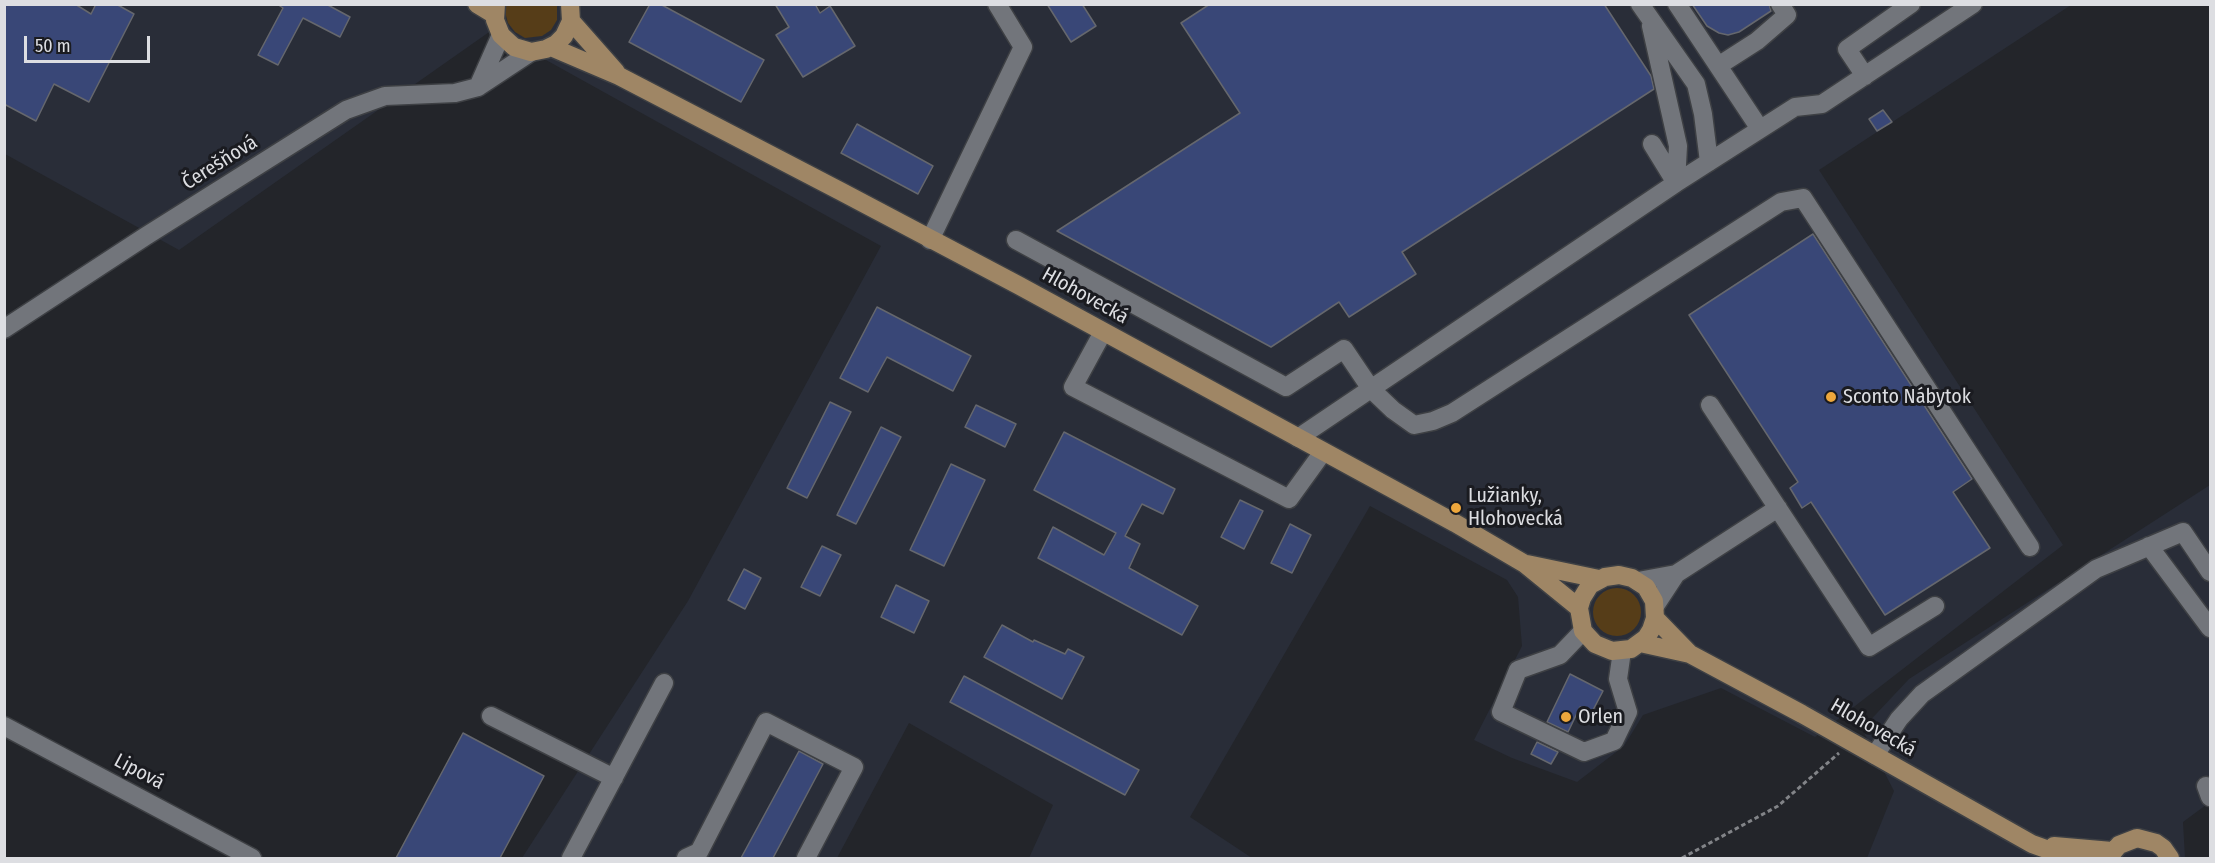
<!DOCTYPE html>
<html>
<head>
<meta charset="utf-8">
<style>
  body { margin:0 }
  #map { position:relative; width:2215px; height:863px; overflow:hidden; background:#23252a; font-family:"Fira Sans Condensed",sans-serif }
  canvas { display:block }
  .frame { position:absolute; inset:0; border:6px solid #dddee2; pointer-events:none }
  .scale { position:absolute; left:24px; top:36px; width:126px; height:27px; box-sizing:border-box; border:3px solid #dddee2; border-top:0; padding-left:8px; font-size:18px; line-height:21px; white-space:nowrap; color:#dddee2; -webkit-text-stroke:4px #1a1b20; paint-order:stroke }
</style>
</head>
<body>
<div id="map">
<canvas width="2215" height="863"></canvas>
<div class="frame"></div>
<div class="scale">50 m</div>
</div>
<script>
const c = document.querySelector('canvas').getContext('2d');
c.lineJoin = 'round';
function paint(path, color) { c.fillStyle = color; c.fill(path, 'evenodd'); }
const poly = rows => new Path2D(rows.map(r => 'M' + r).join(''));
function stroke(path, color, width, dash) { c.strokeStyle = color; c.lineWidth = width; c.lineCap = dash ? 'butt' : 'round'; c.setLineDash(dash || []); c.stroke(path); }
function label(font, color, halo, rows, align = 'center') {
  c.font = font + ' "Fira Sans Condensed",sans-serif'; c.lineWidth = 6; c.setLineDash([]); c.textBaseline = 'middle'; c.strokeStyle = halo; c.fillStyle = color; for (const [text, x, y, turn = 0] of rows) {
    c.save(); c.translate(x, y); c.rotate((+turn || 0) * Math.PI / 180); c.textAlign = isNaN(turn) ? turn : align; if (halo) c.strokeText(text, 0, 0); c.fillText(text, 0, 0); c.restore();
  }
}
paint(poly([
  [4,5,2071,5,1819,170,2063,545,1815,737,1721,688,1643,715,1624,746,1577,782,1512,758,1474,740,1522,646,1518,597,1507,580,1370,506,1190,817,1252,858,1029,858,1053,805,909,723,837,858,522,858,688,601,881,246,492,30,179,250,5,154],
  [2210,485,2210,802,2183,822,2185,858,1867,858,1894,791,1862,729,1909,679]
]), '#292d38');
paint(poly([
  [506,5,557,5,557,20,551,30,542,36,525,38,515,32,508,23,505,12],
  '1593 612a24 24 0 1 1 48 0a24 24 0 1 1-48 0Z'
]), '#563d18');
const building = poly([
  [4,4,75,4,91,14,96,4,116,4,134,14,89,102,54,84,36,121,4,104,4,4],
  [277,4,326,4,350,17,340,37,303,18,278,65,258,55,283,8,277,4],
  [650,4,660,4,764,60,741,102,629,42,650,4],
  [775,4,815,4,820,13,830,6,855,46,803,77,776,35,789,27,775,4],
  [1047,4,1082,4,1096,26,1071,42,1047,4],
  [1210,4,1604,4,1651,76,1654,89,1402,252,1416,274,1349,317,1339,302,1271,347,1057,231,1240,113,1181,23,1210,4],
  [1692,4,1769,4,1771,11,1739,32,1728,35,1719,33,1707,26,1692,4],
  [1883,110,1892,122,1877,131,1869,119,1883,110],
  [857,124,933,166,918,194,841,153,857,124],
  [1813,234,1972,479,1953,492,1990,548,1885,615,1811,502,1802,508,1790,488,1798,482,1689,315,1813,234],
  [877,307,971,356,953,391,887,357,868,392,840,378,877,307],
  [830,402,851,412,807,498,787,488,830,402],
  [976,405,1016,424,1005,447,965,427,976,405],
  [881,427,901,437,856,524,837,515,881,427],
  [1064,432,1175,489,1163,514,1142,504,1125,536,1140,544,1129,568,1198,606,1182,635,1038,558,1053,527,1104,555,1116,533,1034,490,1064,432],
  [951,464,985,480,944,566,910,550,951,464],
  [1240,500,1263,511,1244,549,1221,537,1240,500],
  [1290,524,1311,535,1292,573,1271,563,1290,524],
  [822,546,841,555,820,596,801,587,822,546],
  [744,569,761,578,745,609,728,600,744,569],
  [896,585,929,601,914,633,881,617,896,585],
  [1002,625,1033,642,1034,640,1065,654,1068,649,1084,657,1062,699,984,657,1002,625],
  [1570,674,1603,691,1592,712,1580,707,1568,732,1547,722,1570,674],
  [964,676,1139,770,1125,795,950,702,964,676],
  [463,733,544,776,500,858,396,858,463,733],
  [1537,742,1558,752,1551,764,1531,754,1537,742],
  [799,751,823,764,773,858,741,858,799,751]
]);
paint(building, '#394777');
stroke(building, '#65676d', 1.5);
const minor = poly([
  [1640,4,1696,84,1703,114,1709,162],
  [1677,4,1760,129],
  [1651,26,1678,146,1676,183],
  [1718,66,1757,41,1787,15,1780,4],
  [1865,76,1847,49,1911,4],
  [478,87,501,35],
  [1652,144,1676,183],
  [930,240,1023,47,997,4],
  [1016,240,1286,387,1344,349,1371,389,1393,410,1414,425,1433,421,1452,413,1781,202,1803,198,2030,547],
  [4,329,146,236,346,110,385,96,455,93,478,87,531,52],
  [1103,332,1073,387,1289,499,1323,452],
  [1710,405,1869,647,1935,606],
  [1298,438,1676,183,1795,107,1822,104,1973,4],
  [2149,546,2210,628],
  [1638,581,1676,574,1778,508],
  [1655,606,1676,574],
  [1583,631,1560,655,1518,670,1501,712,1584,752,1614,741,1628,712,1618,679,1622,651],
  [491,716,614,778],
  [4,726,252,858],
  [1875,755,1899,719,1922,694,2096,569,2183,532,2210,572],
  [2206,786,2210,797],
  [571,858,664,683],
  [686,858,699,852,766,722,854,767,806,858]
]);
const major = poly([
  [477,4,495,15],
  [496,4,495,20,501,35,514,47,531,52,546,49,556,44,564,36,571,21,570,4],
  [571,21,616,72],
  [551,47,619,76,842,192,1018,285,1455,523,1525,564,1579,608,1583,631,1595,644,1612,651,1631,649,1646,638,1651,630,1655,618,1654,601,1646,587,1632,578,1619,575,1605,577,1590,585,1582,598,1579,608],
  [1527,564,1599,579],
  [1655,618,1690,654],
  [1640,643,1690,654,1802,714,2032,844,2071,858],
  [2054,846,2112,851],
  [2108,858,2119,845,2137,838,2156,843,2163,848,2170,858]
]);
stroke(minor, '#3e4044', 21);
stroke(major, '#3e4044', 21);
stroke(poly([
  [1682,858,1778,806,1839,753]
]), '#828488', 3, [4.5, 3]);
stroke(minor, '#72757b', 18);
stroke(major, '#9f8665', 18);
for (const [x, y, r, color] of [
  [1831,397,6,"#eea73c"],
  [1456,508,6,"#eea73c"],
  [1566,717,6,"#eea73c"]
]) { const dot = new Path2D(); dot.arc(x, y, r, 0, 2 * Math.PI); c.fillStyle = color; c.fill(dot); stroke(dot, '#1a1b20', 2); }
label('20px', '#dddee2', '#1a1b20', [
  ["Čerešňová",220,163,-32],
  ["Hlohovecká",1085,296,29],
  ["Hlohovecká",1873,728,30],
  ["Lipová",139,772,28]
]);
label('20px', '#dddee2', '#1a1b20', [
  ["Sconto Nábytok",1843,397],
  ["Lužianky,",1468,496],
  ["Hlohovecká",1468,519],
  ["Orlen",1578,717]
], 'left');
</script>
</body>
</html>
